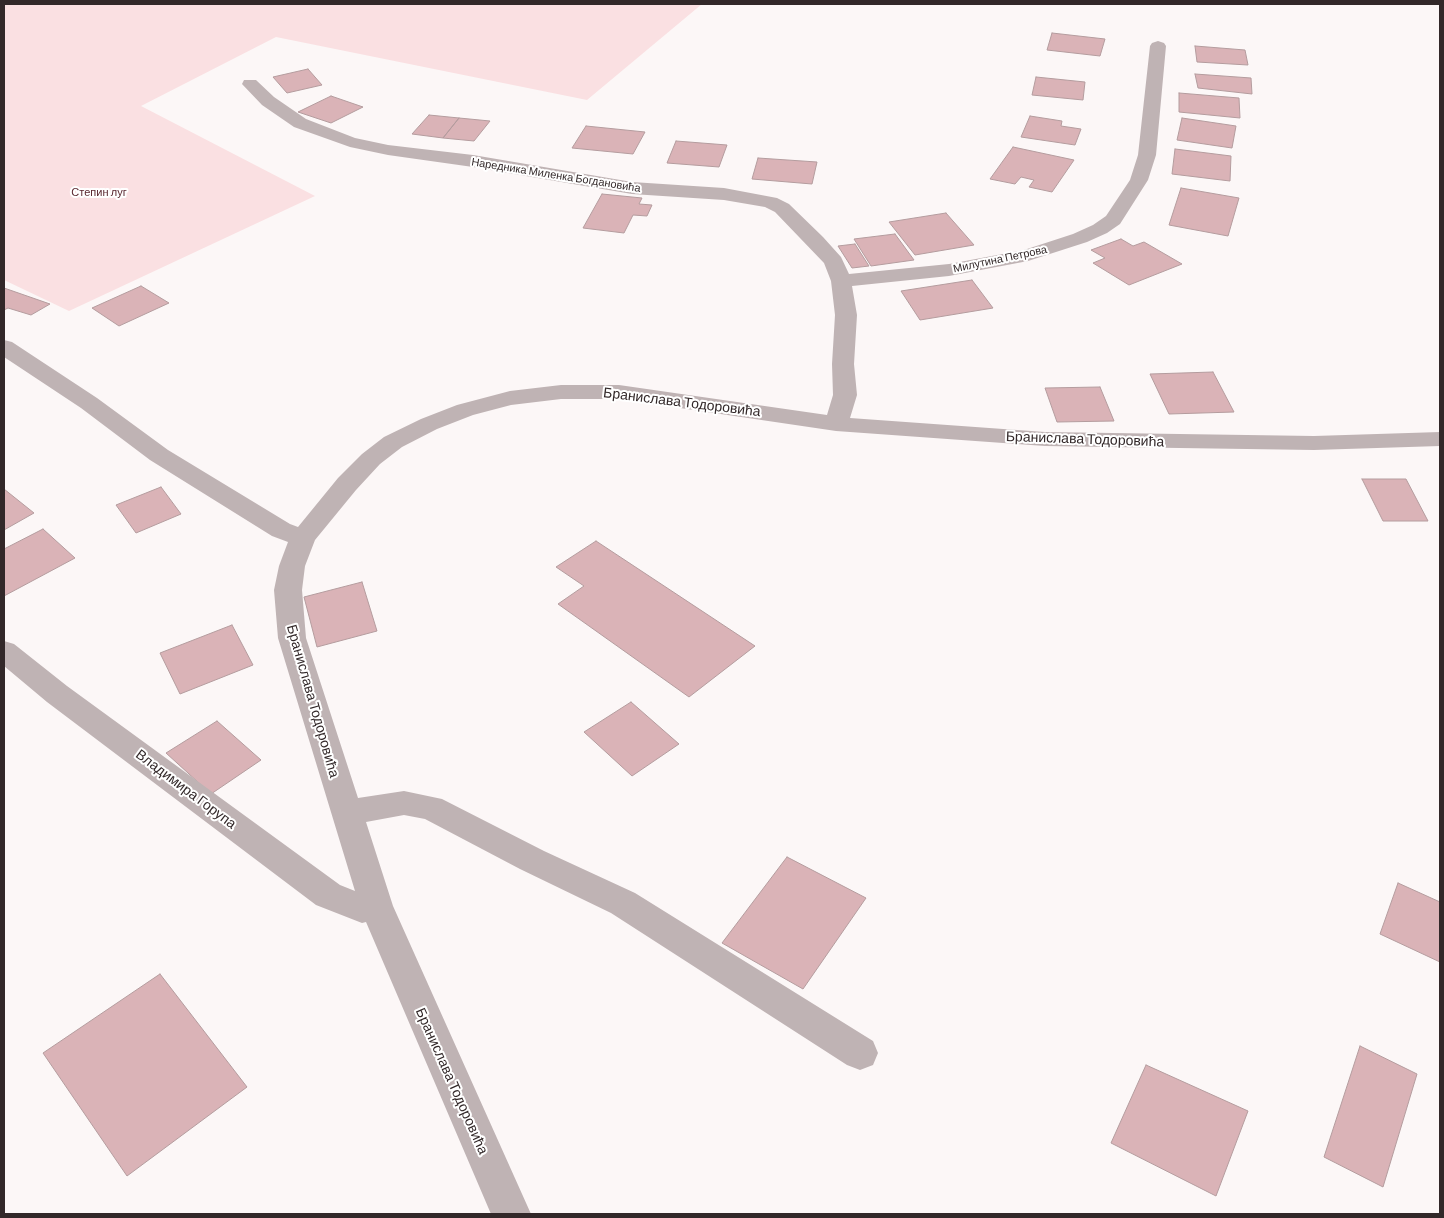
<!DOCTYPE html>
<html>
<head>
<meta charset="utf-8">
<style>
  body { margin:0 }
  #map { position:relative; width:1444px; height:1218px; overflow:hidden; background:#fcf7f7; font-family:Barlow,sans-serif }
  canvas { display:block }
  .frame { position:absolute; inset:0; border:5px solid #322829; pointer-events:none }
</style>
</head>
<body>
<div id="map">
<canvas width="1444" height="1218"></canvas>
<div class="frame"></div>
</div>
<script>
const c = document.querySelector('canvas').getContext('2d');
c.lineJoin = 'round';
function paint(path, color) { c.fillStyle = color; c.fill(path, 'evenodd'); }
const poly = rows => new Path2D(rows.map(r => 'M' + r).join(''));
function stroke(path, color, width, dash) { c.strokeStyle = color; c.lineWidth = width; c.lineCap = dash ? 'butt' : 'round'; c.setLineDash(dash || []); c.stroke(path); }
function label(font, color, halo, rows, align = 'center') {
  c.font = font + ' Barlow,sans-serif'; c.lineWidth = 4; c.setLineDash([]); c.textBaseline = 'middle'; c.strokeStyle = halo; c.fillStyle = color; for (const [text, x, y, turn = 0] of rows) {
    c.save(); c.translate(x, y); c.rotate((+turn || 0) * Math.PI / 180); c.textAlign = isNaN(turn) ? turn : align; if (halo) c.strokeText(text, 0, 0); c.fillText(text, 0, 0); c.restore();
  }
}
paint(poly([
  [4,4,702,4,587,100,276,37,141,106,315,196,69,311,4,280]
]), '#fae0e2');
const building = poly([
  [1052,33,1105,39,1100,56,1047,50,1052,33],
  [1195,46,1245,50,1248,65,1197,62,1195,46],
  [308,69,322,85,287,93,273,77,308,69],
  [1195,74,1251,78,1252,94,1198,88,1195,74],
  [1036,77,1085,82,1083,100,1032,95,1036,77],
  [1179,93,1239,98,1240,118,1179,112,1179,93],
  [331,96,363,107,331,123,298,112,331,96],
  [429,115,459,118,443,138,412,134,429,115],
  [1030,116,1062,121,1061,126,1081,129,1075,145,1021,137,1030,116],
  [459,118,490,121,474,141,443,138,459,118],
  [1182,118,1236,126,1232,148,1177,140,1182,118],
  [586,126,645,132,633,154,572,148,586,126],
  [676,141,727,145,719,167,667,163,676,141],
  [1013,147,1074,160,1052,192,1029,187,1034,180,1021,177,1015,184,990,179,1013,147],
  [1175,149,1231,156,1230,181,1172,174,1175,149],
  [758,158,817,162,812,184,752,179,758,158],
  [1181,188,1239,198,1228,236,1169,225,1181,188],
  [602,194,642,198,639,204,652,205,647,216,633,215,624,233,583,228,602,194],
  [946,213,974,245,915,255,889,222,946,213],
  [895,234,914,260,871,266,854,239,895,234],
  [1121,239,1133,246,1144,242,1182,264,1129,285,1093,263,1105,258,1091,250,1121,239],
  [855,244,869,266,852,268,838,246,855,244],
  [972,280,993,308,920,320,901,291,972,280],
  [141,286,169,303,119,326,92,308,141,286],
  [4,288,50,304,31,315,8,308,4,310,4,288],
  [1213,372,1234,412,1169,414,1150,374,1213,372],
  [1100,387,1114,421,1057,422,1045,388,1100,387],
  [1362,479,1406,479,1428,521,1383,521,1362,479],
  [161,487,181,514,136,533,116,505,161,487],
  [4,489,34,513,4,530,4,489],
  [43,529,75,558,4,596,4,549,43,529],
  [596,541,755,646,689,697,558,604,584,586,556,567,596,541],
  [362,582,377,631,317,647,304,597,362,582],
  [232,625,253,665,180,694,160,653,232,625],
  [631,702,679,744,632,776,584,732,631,702],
  [217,721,261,760,211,794,166,753,217,721],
  [787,857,866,898,803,989,722,943,787,857],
  [1398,883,1440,902,1440,962,1380,934,1398,883],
  [160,974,247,1087,127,1176,43,1053,160,974],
  [1360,1046,1417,1074,1383,1187,1324,1157,1360,1046],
  [1146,1065,1248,1111,1216,1196,1111,1143,1146,1065]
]);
paint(building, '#dab3b7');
stroke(building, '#b49c9e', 1);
paint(poly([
  [1158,41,1164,43,1166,46,1156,155,1148,180,1120,224,1107,233,1087,242,1028,261,949,276,852,286,857,315,854,364,857,395,850,418,1045,432,1314,436,1440,432,1440,446,1314,450,1045,446,836,431,619,399,561,399,511,405,473,415,437,429,402,447,380,464,356,490,315,540,305,566,302,590,306,638,358,798,404,791,442,799,544,851,635,893,873,1041,878,1053,873,1065,860,1070,847,1065,611,913,520,869,425,819,404,815,366,822,393,906,531,1214,491,1214,366,922,362,923,316,905,47,702,4,666,4,641,14,644,67,686,340,885,355,891,278,638,274,590,279,566,288,542,272,536,150,460,81,408,4,357,4,340,12,342,97,398,168,450,290,524,298,527,338,478,362,454,384,437,421,419,457,405,510,391,561,385,619,385,827,415,833,395,832,364,835,315,831,281,824,263,775,212,765,207,724,200,632,194,473,167,388,155,350,147,294,127,262,105,242,84,244,80,256,80,274,97,306,119,355,138,388,145,473,155,632,182,724,188,777,198,789,204,823,237,841,257,849,274,949,264,1024,250,1073,234,1093,225,1106,216,1130,180,1138,155,1150,46,1152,43,1158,41]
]), '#bfb3b4');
label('11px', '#322829', '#fff', [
  ["Наредника Миленка Богдановића",556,175,9],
  ["Милутина Петрова",1000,259,-12]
]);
label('11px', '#59272f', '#fff', [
  ["Степин луг",99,192]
]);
label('14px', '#322829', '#fff', [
  ["Бранислава Тодоровића",682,402,7],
  ["Бранислава Тодоровића",1085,439,2],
  ["Бранислава Тодоровића",313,701,74],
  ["Владимира Горупа",186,789,37],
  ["Бранислава Тодоровића",452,1081,66]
]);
</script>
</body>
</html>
